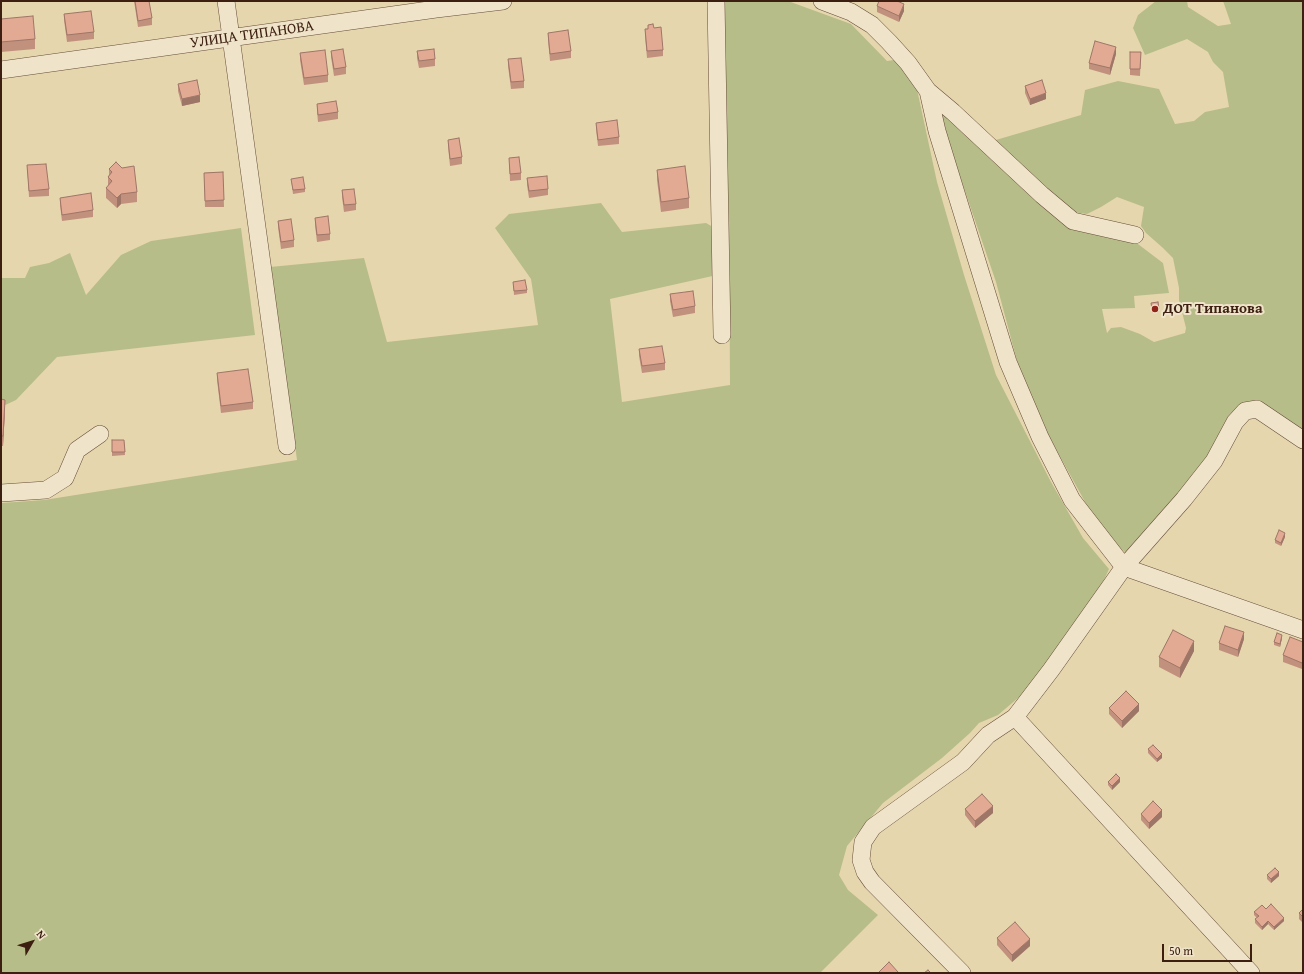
<!DOCTYPE html>
<html>
<head>
<meta charset="utf-8">
<style>
  body { margin:0 }
  #map { position:relative; width:1304px; height:974px; overflow:hidden; background:#e6d6ae; font-family:"Gentium Book Plus",serif }
  canvas { display:block }
  .frame { position:absolute; inset:0; border:2px solid #3c1f10; pointer-events:none }
  .north { position:absolute; left:12px; top:922px; width:40px; height:40px; -webkit-text-stroke:3px #efe4ca; paint-order:stroke; rotate:51deg; font-size:11px; font-weight:700; line-height:16px; text-align:center; color:#3c1f10 }
  .north::after { content:''; display:block; margin:auto; width:14px; height:18px; background:#3c1f10; clip-path:polygon(50% 0,100% 100%,50% 72%,0 100%) }
  .scale { position:absolute; left:1162px; top:944px; width:90px; height:18px; box-sizing:border-box; border:2px solid #3c1f10; border-top:0; padding-left:5px; font-size:12px; line-height:14px; white-space:nowrap; color:#3c1f10; -webkit-text-stroke:3px #efe4ca; paint-order:stroke }
</style>
</head>
<body>
<div id="map">
<canvas width="1304" height="974"></canvas>
<div class="frame"></div>
<div class="north">N</div>
<div class="scale">50 m</div>
</div>
<script>
const c = document.querySelector('canvas').getContext('2d');
c.lineJoin = 'round';
function paint(path, color) { c.fillStyle = color; c.fill(path, 'evenodd'); }
const poly = rows => new Path2D(rows.map(r => 'M' + r).join(''));
function stroke(path, color, width, dash) { c.strokeStyle = color; c.lineWidth = width; c.lineCap = dash ? 'butt' : 'round'; c.setLineDash(dash || []); c.stroke(path); }
function label(font, color, halo, rows, align = 'center') {
  c.font = font + ' "Gentium Book Plus",serif'; c.lineWidth = 4; c.setLineDash([]); c.textBaseline = 'middle'; c.strokeStyle = halo; c.fillStyle = color; for (const [text, x, y, turn = 0] of rows) {
    c.save(); c.translate(x, y); c.rotate((+turn || 0) * Math.PI / 180); c.textAlign = isNaN(turn) ? turn : align; if (halo) c.strokeText(text, 0, 0); c.fillText(text, 0, 0); c.restore();
  }
}
paint(poly([
  [720,1,788,1,851,24,887,61,894,60,915,80,937,182,964,275,996,375,1051,482,1083,538,1109,569,1104,580,1060,647,1038,677,1018,698,998,715,979,723,970,733,942,758,883,803,847,846,839,875,848,890,878,915,820,973,1,973,1,503,44,500,297,460,270,267,364,258,387,342,538,325,531,279,495,228,509,214,601,203,622,232,706,223,713,227,717,275,610,299,622,402,730,385,729,218,725,200],
  [1156,1,1187,1,1188,7,1218,26,1231,24,1223,1,1303,1,1303,433,1273,410,1228,422,1217,437,1209,455,1132,552,1125,552,1118,546,1095,520,1046,431,1021,376,996,282,940,118,944,113,1068,228,1134,241,1163,263,1169,293,1134,296,1135,308,1102,309,1107,333,1111,328,1121,327,1140,334,1154,342,1185,333,1186,328,1179,300,1179,288,1173,258,1163,248,1146,233,1141,226,1144,207,1117,197,1101,207,1087,214,1073,212,989,142,1081,115,1085,90,1118,81,1159,89,1175,124,1194,121,1205,112,1229,107,1223,72,1213,62,1208,52,1187,39,1145,55,1133,28,1138,15],
  [241,228,255,335,57,357,16,400,1,407,1,278,25,278,30,267,49,263,70,253,86,295,121,255,151,241]
]), '#b7bd89');
const minor = poly([
  [226,1,287,446],
  [716,1,722,335],
  [822,1,851,12,872,25,889,42,908,63,928,91,953,112,1042,195,1073,221,1135,235],
  [1,70,436,9,503,1],
  [928,91,937,131,1008,362,1040,437,1072,500,1124,567,1303,630],
  [1,493,46,490,65,478,77,450,100,434],
  [1015,717,1251,973],
  [962,973,872,882,865,872,861,860,863,842,873,827,963,762,988,735,1015,717,1051,670,1124,567,1184,499,1214,461,1235,422,1245,411,1257,409,1303,440]
]);
stroke(minor, '#664d38', 18);
stroke(minor, '#efe4ca', 17);
paint(poly([
  [134,1,149,1,152,18,152,25,138,27],
  [877,6,904,11,899,22,877,12],
  [64,14,94,32,94,39,67,42,64,20],
  [1,19,35,39,35,49,1,52],
  [654,28,663,50,663,56,647,58,645,36,645,29],
  [548,33,571,51,571,58,550,61,548,40],
  [331,51,346,67,346,74,334,76,331,57],
  [417,51,435,59,435,66,419,68,417,58],
  [1130,52,1141,52,1140,76,1130,75],
  [300,53,328,75,328,82,304,85,300,60],
  [1116,54,1110,75,1089,69,1089,63],
  [508,59,524,81,524,88,511,89,508,66],
  [178,84,200,102,182,106,178,91],
  [1025,86,1046,99,1030,105,1025,93],
  [317,104,338,112,338,119,318,122,317,111],
  [596,123,619,137,619,144,598,146,596,129],
  [448,140,462,157,462,164,450,166,448,146],
  [509,158,521,173,521,180,510,181],
  [27,165,49,189,49,196,29,197],
  [109,169,137,192,137,202,121,204,117,208,106,198,106,188,108,186,108,177,109,175],
  [657,170,689,198,689,208,661,212,657,180],
  [223,172,224,207,205,207,204,173],
  [527,178,548,189,548,195,529,198,527,185],
  [291,179,305,189,305,192,293,194],
  [342,190,356,204,356,210,344,212,342,197],
  [60,198,93,210,93,217,62,221,60,205],
  [315,218,330,234,330,240,317,242,315,225],
  [278,221,294,240,294,247,281,249,278,227],
  [513,282,527,290,527,293,514,295],
  [670,294,695,306,695,313,673,317,670,301],
  [1158,302,1159,312,1152,313,1151,303],
  [639,349,665,363,665,370,642,373,639,356],
  [217,373,253,402,253,409,221,413,217,380],
  [1,399,5,410,3,446,1,446],
  [112,440,124,440,125,455,112,456],
  [1285,537,1281,546,1275,543,1275,540],
  [1282,638,1280,647,1274,645,1274,642],
  [1244,639,1238,657,1219,650,1219,643],
  [1303,642,1303,667,1302,669,1283,662,1283,655],
  [1194,651,1180,678,1159,667,1159,657],
  [1109,708,1139,711,1122,728,1109,714],
  [1148,749,1162,758,1157,762,1148,753],
  [1108,782,1120,782,1112,790,1108,785],
  [965,809,993,813,975,828,965,815],
  [1141,814,1162,817,1149,829,1141,820],
  [1267,875,1279,876,1271,883,1267,879],
  [1266,909,1284,921,1274,930,1268,924,1262,930,1255,923,1255,919,1257,918,1254,915,1254,912],
  [1303,909,1303,923,1299,919,1299,913],
  [997,938,1030,946,1012,962,997,945]
]), '#c2917e');
paint(poly([
  [904,4,904,11,899,22,899,16],
  [1116,47,1116,54,1110,75,1110,68],
  [1046,93,1046,99,1030,105,1030,99],
  [200,95,200,102,182,106,182,99],
  [121,194,121,204,117,208,117,198],
  [5,400,5,410,3,446,3,436],
  [1285,533,1285,537,1281,546,1281,543],
  [1244,632,1244,639,1238,657,1238,650],
  [1282,635,1282,638,1280,647,1280,644],
  [1194,641,1194,651,1180,678,1180,668],
  [1303,660,1303,667,1302,669,1302,663],
  [1139,704,1139,711,1122,728,1122,721],
  [1162,754,1162,758,1157,762,1157,759],
  [1120,778,1120,782,1112,790,1112,786],
  [993,806,993,813,975,828,975,821],
  [1162,810,1162,817,1149,829,1149,823],
  [1279,872,1279,876,1271,883,1271,879],
  [1284,918,1284,921,1274,930,1274,927],
  [1268,921,1268,924,1262,930,1262,927],
  [1030,939,1030,946,1012,962,1012,955]
]), '#9e7667');
const building = poly([
  [135,1,149,1,152,18,138,21,135,1],
  [879,1,897,1,904,4,899,16,877,6,879,1],
  [91,11,94,32,67,35,64,14,91,11],
  [33,16,35,39,1,42,1,19,33,16],
  [653,24,654,28,661,27,663,50,647,51,645,29,648,29,648,25,653,24],
  [568,30,571,51,550,54,548,33,568,30],
  [1095,41,1116,47,1110,68,1089,63,1095,41],
  [343,49,346,67,334,69,331,51,343,49],
  [434,49,435,59,419,61,417,51,434,49],
  [325,50,328,75,304,78,300,53,325,50],
  [1130,52,1141,52,1140,69,1130,69,1130,52],
  [521,58,524,81,511,82,508,59,521,58],
  [197,80,200,95,182,99,178,84,197,80],
  [1042,80,1046,93,1030,99,1025,86,1042,80],
  [336,101,338,112,318,115,317,104,336,101],
  [617,120,619,137,598,140,596,123,617,120],
  [459,138,462,157,450,159,448,140,459,138],
  [519,157,521,173,510,174,509,158,519,157],
  [116,162,122,168,134,166,137,192,121,194,117,198,106,188,112,181,108,177,112,172,109,169,116,162],
  [46,164,49,189,29,191,27,165,46,164],
  [685,166,689,198,661,202,657,170,685,166],
  [223,172,224,200,205,201,204,173,223,172],
  [547,176,548,189,529,191,527,178,547,176],
  [303,177,305,189,293,190,291,179,303,177],
  [354,189,356,204,344,205,342,190,354,189],
  [91,193,93,210,62,215,60,198,91,193],
  [328,216,330,234,317,235,315,218,328,216],
  [291,219,294,240,281,242,278,221,291,219],
  [525,280,527,290,514,291,513,282,525,280],
  [693,291,695,306,673,310,670,294,693,291],
  [1158,302,1159,309,1152,309,1151,303,1158,302],
  [662,346,665,363,642,366,639,349,662,346],
  [248,369,253,402,221,406,217,373,248,369],
  [1,399,5,400,3,436,1,436,1,399],
  [112,440,124,440,125,452,112,452,112,440],
  [1279,530,1285,533,1281,543,1275,540,1279,530],
  [1225,626,1244,632,1238,650,1219,643,1225,626],
  [1173,630,1194,641,1180,668,1159,657,1173,630],
  [1277,633,1282,635,1280,644,1274,642,1277,633],
  [1290,637,1303,642,1303,660,1302,663,1283,655,1290,637],
  [1126,691,1139,704,1122,721,1109,708,1126,691],
  [1153,745,1162,754,1157,759,1148,749,1153,745],
  [1116,774,1120,778,1112,786,1108,782,1116,774],
  [982,794,993,806,975,821,965,809,982,794],
  [1153,801,1162,810,1149,823,1141,814,1153,801],
  [1275,868,1279,872,1271,879,1267,875,1275,868],
  [1271,904,1284,918,1274,927,1268,921,1262,927,1255,919,1259,916,1254,912,1262,905,1266,909,1271,904],
  [1303,909,1303,917,1299,913,1303,909],
  [1015,922,1030,939,1012,955,997,938,1015,922],
  [889,962,898,972,897,973,881,973,879,972,889,962],
  [928,970,931,973,924,973,928,970]
]);
paint(building, '#e2a993');
stroke(building, '#9e7667', 1);
for (const [x, y, r, color] of [
  [1155,309,4,"#8f2418"]
]) { const dot = new Path2D(); dot.arc(x, y, r, 0, 2 * Math.PI); c.fillStyle = color; c.fill(dot); stroke(dot, '#efe4ca', 1.5); }
label('15px', '#3c1f10', '#efe4ca', [
  ["УЛИЦА ТИПАНОВА",252,35,-8]
]);
label('bold 15px', '#3c1f10', '#efe4ca', [
  ["ДОТ Типанова",1163,309]
], 'left');
</script>
</body>
</html>
